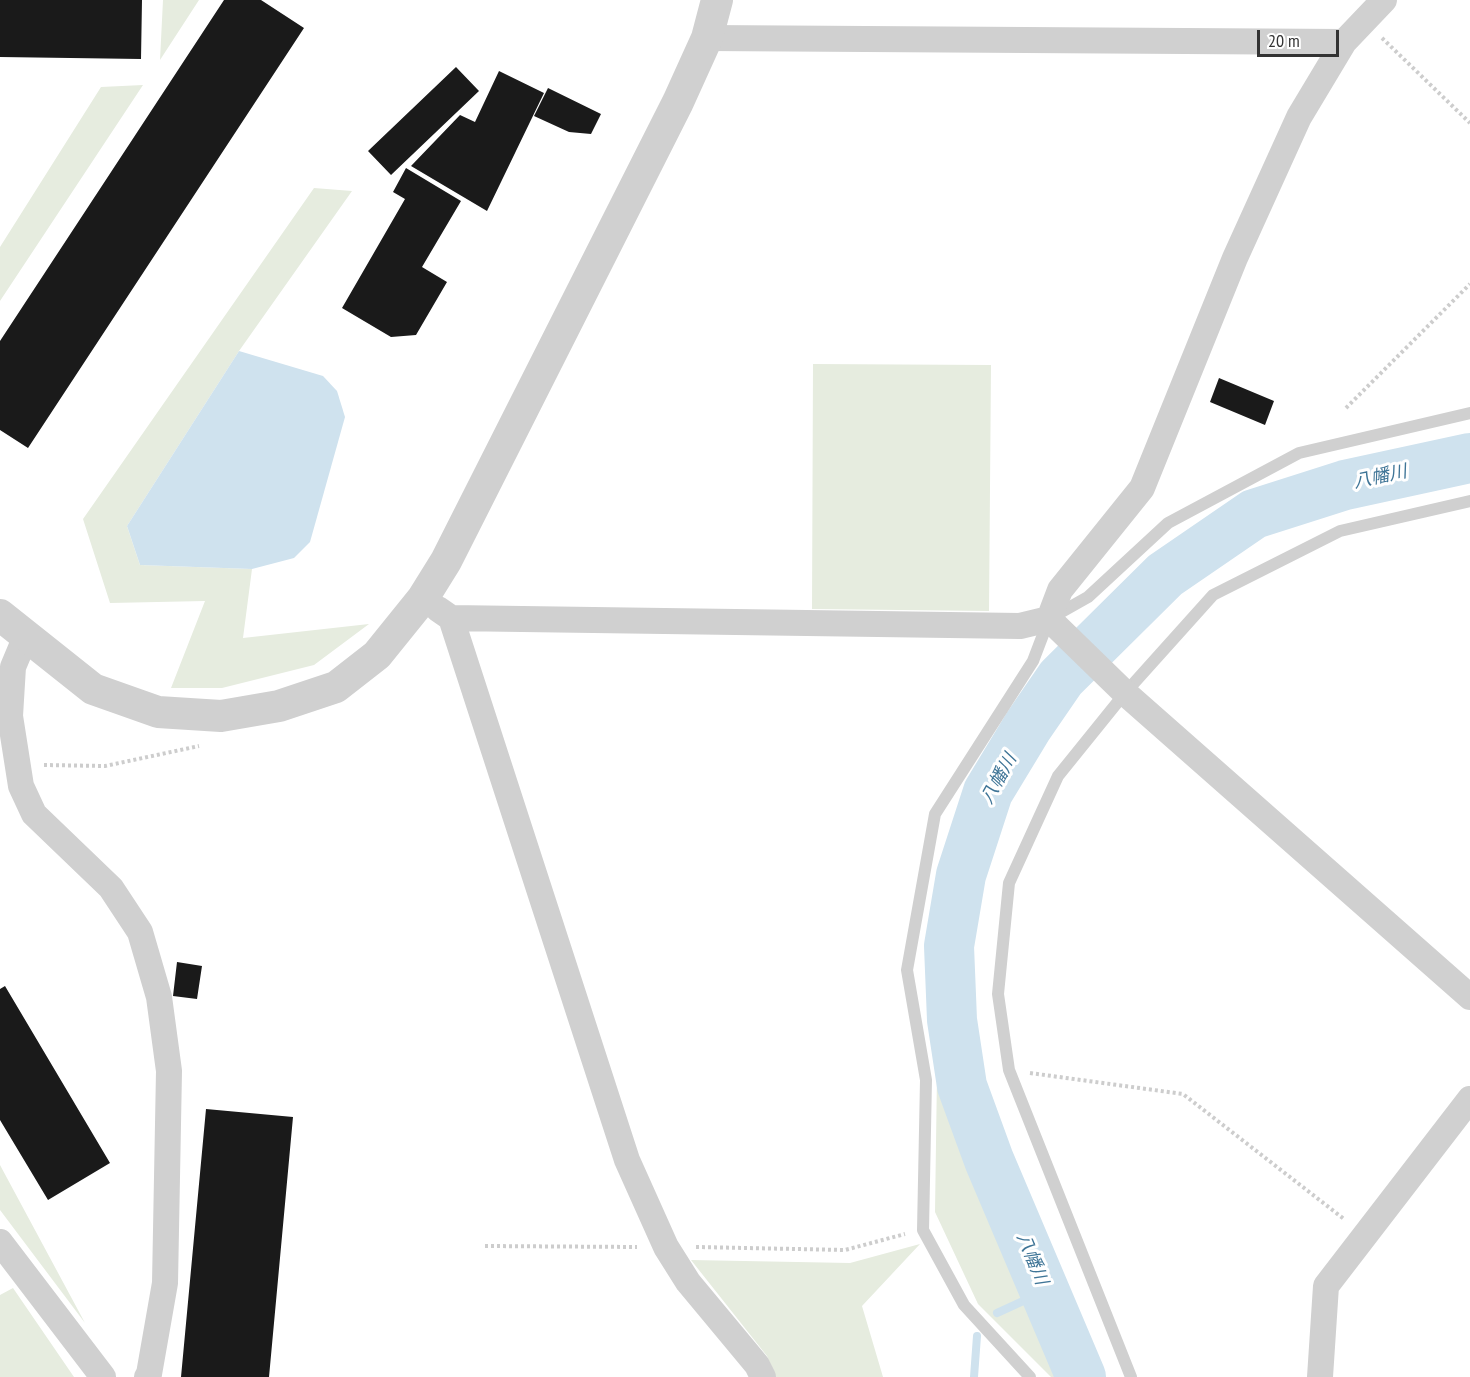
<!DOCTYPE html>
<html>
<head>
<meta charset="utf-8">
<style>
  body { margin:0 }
  #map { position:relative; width:1470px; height:1377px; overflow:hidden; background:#fff; font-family:"PT Sans Narrow",sans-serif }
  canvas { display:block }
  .scale { position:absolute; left:1257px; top:30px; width:82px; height:27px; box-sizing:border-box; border:3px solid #333; border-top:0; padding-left:8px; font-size:18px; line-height:21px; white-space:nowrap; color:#333; -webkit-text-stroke:4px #fff; paint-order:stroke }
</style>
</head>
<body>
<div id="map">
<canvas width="1470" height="1377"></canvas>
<div class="scale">20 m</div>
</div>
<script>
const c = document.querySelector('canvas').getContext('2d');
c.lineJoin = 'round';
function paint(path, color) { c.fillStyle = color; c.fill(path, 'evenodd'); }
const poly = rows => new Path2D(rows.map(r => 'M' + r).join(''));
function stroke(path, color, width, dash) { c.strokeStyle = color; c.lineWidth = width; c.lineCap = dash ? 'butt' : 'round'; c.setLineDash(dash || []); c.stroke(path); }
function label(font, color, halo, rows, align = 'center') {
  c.font = font + ' "PT Sans Narrow","Noto Sans JP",sans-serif'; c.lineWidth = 6; c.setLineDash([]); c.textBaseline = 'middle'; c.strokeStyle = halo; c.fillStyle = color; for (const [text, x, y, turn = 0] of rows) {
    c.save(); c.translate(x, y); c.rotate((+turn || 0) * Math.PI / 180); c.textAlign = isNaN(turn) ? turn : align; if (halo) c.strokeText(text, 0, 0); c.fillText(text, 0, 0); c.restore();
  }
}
paint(poly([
  [163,0,199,0,160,60],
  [143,85,0,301,0,247,101,87],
  [314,188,352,191,239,351,127,526,140,565,252,569,243,638,369,624,314,665,222,688,171,688,205,601,110,603,83,519],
  [813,364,991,365,989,611,812,609],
  [937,1074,1056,1377,1051,1377,978,1304,935,1212],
  [0,1165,85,1323,0,1210],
  [920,1244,862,1306,883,1377,776,1377,767,1356,691,1260,850,1263],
  [13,1288,74,1377,0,1377,0,1295]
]), '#e6ecdf');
paint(poly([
  [239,351,323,376,337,391,345,417,310,542,294,558,252,569,140,565,127,526]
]), '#cfe2ee');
stroke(poly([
  [997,1313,1045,1291],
  [974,1377,977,1336]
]), '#cfe2ee', 8);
stroke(poly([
  [1081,1377,989,1160,962,1086,952,1020,949,946,961,875,988,792,1028,726,1061,678,1165,575,1254,514,1345,485,1470,458]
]), '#cfe2ee', 50);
paint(poly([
  [0,0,142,0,141,59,0,57],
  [224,0,261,0,304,28,28,448,0,430,0,341],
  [456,67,479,91,391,175,368,151],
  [499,71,544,93,487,211,411,166,460,115,475,122],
  [548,88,601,114,591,134,569,132,534,116],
  [406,168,461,201,422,267,447,282,416,335,391,337,342,308,405,199,393,192],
  [1219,378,1274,401,1265,425,1210,402],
  [177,962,202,966,197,999,173,996],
  [5,986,110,1163,48,1200,0,1120,0,989],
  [206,1109,293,1117,269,1377,181,1377]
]), '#1a1a1a');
stroke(poly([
  [1382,38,1470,123],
  [1346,408,1470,284],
  [44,765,105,766,199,746],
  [1030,1073,1183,1094,1344,1219],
  [485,1246,637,1247],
  [696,1247,845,1250,905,1234]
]), '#cdcdcd', 4, [3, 3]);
stroke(poly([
  [1030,1377,964,1305,923,1230,926,1080,907,970,935,814,1033,661,1049,619,1088,597,1168,523,1299,453,1470,413],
  [1131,1377,1009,1070,998,994,1009,883,1058,776,1125,693,1213,595,1340,531,1470,501]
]), '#d0d0d0', 12);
stroke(poly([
  [707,38,1344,42],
  [438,609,451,618,1020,626,1049,619],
  [451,618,627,1160,666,1247,688,1282,757,1365,763,1377],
  [1049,619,1060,590,1142,488,1235,258,1299,117,1344,42,1384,0],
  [1049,619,1125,693,1470,997],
  [26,636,13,667,10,716,21,786,34,814,111,888,140,932,159,997,169,1071,165,1283,149,1374,147,1377],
  [0,1242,103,1377],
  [1320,1377,1326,1286,1470,1099]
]), '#d0d0d0', 26);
stroke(poly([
  [0,615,93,689,158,712,221,716,279,706,336,687,377,655,423,598,446,561,678,102,707,38,717,0]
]), '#d0d0d0', 32);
label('italic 18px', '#3f7597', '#fff', [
  ["八幡川",1380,477,-12],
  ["八幡川",999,779,-61],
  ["八幡川",1032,1259,68]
]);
</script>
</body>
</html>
